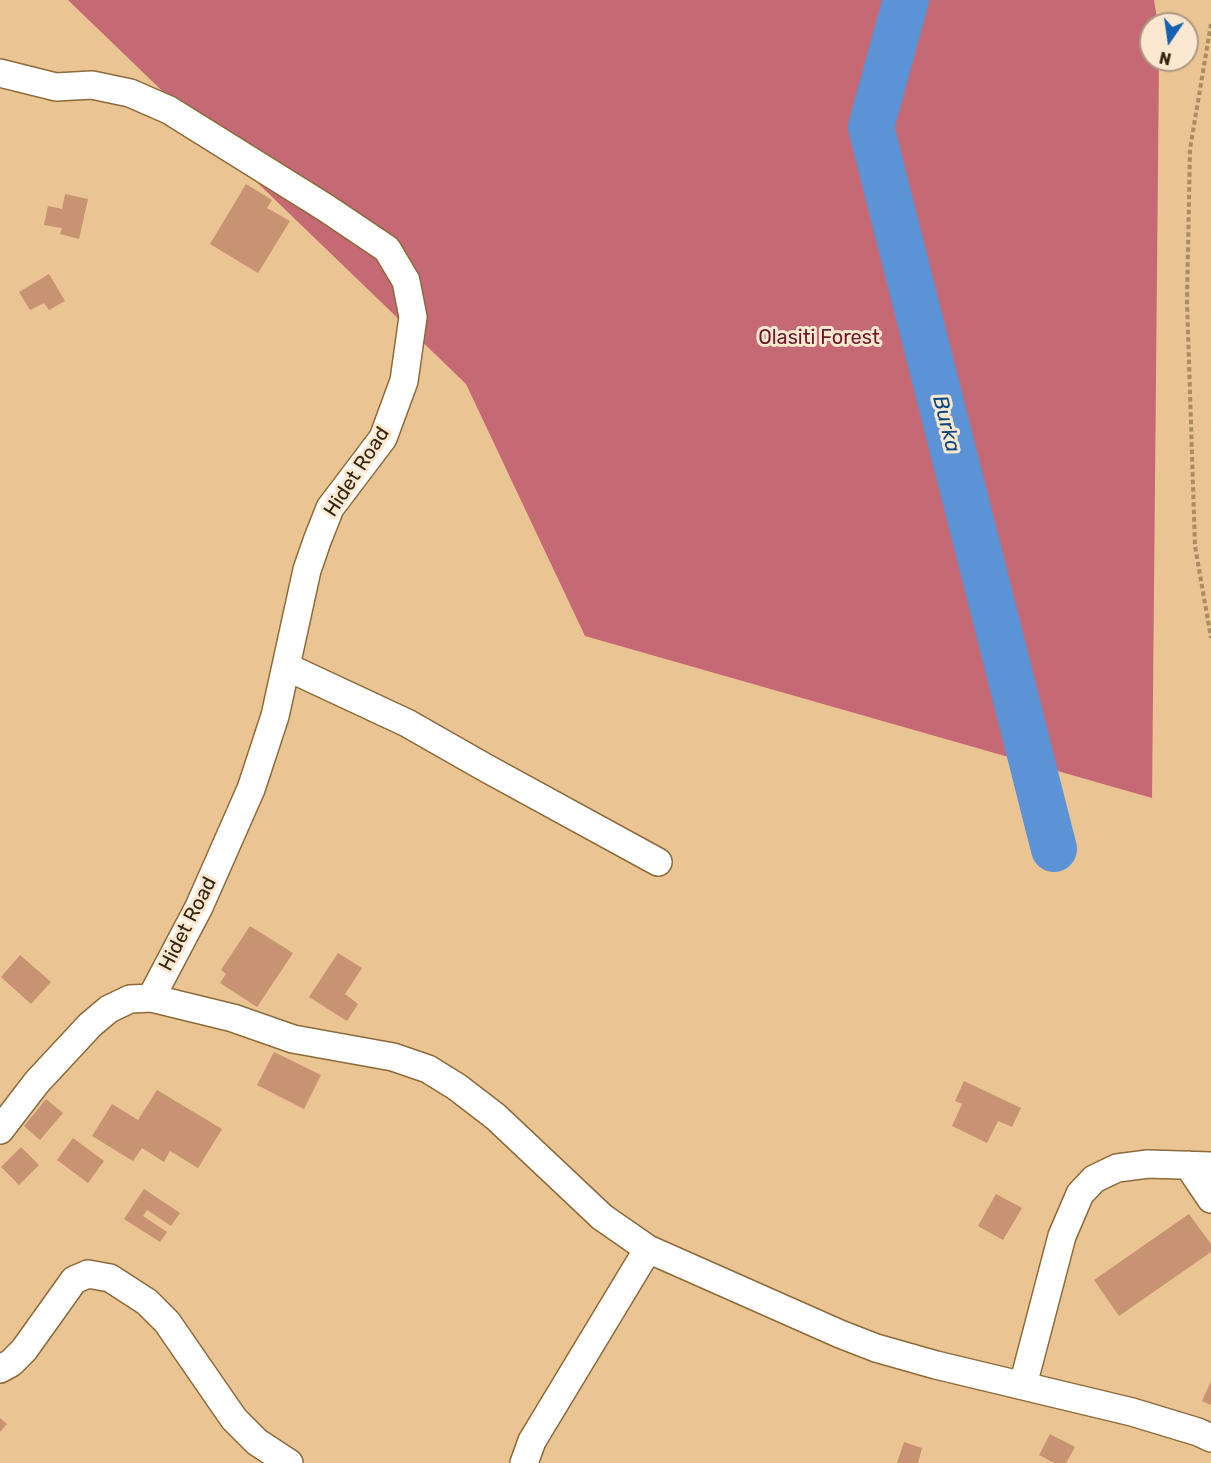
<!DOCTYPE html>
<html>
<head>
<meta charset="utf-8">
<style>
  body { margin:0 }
  #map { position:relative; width:1211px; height:1463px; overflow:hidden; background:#eac492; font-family:Rubik,sans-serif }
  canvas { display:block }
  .north { position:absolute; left:1139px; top:12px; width:60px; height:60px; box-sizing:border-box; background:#fce8d0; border:2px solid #ac9a84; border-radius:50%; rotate:193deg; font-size:16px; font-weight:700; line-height:24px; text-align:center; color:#332511 }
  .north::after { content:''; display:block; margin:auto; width:21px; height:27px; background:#1461b0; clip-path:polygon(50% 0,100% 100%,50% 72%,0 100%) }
</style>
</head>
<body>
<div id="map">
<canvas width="1211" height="1463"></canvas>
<div class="north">N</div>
</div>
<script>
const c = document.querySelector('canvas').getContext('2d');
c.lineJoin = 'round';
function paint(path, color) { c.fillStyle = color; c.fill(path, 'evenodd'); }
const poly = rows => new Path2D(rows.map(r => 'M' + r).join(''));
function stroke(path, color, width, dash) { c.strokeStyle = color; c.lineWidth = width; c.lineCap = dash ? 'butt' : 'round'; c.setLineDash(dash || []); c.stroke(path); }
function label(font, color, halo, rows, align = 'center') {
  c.font = font + ' Rubik,sans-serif'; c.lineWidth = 6; c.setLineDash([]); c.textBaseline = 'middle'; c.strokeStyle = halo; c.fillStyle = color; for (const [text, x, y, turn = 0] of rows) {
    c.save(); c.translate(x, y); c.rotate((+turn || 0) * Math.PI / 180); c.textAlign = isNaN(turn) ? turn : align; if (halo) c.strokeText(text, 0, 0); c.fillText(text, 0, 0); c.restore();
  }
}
paint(poly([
  [68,0,1154,0,1158,24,1151,24,1151,60,1159,60,1152,798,585,636,466,384]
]), '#c56974');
stroke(poly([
  [906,0,871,127,1054,849]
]), '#5b93d6', 46);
paint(poly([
  [246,184,272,200,267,208,290,221,258,273,210,244],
  [65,194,88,199,79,239,60,234,62,228,44,225,48,206,62,209],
  [49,274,65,301,49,310,44,303,30,310,19,292],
  [250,926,293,953,257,1007,220,983,226,974,221,970],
  [338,953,362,968,345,994,358,1004,347,1021,309,997],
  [20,955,51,982,31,1004,1,977],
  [274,1052,321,1075,304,1109,257,1085],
  [964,1081,1021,1108,1012,1127,998,1121,987,1143,952,1126,962,1104,955,1101],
  [157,1090,222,1129,198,1168,170,1151,164,1162,142,1148,133,1161,92,1136,112,1104,138,1120],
  [46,1099,63,1113,40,1140,24,1126],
  [73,1138,104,1161,88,1183,57,1160],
  [21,1147,39,1165,19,1185,1,1167],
  [144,1189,180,1213,171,1226,147,1210,143,1216,167,1232,160,1242,124,1219],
  [996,1194,1022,1208,1003,1240,978,1226],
  [1189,1214,1211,1244,1211,1252,1119,1316,1094,1280],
  [1211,1381,1211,1405,1202,1401],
  [0,1418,7,1424,0,1432],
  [1050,1434,1075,1447,1066,1463,1054,1463,1039,1455],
  [904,1442,922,1448,918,1463,897,1463]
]), '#c79372');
const street = poly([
  [0,73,56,87,92,85,130,93,169,110,326,208,387,249,406,281,413,317,404,381,383,438,330,508,317,541,307,570,275,716,251,789,199,907,151,998],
  [287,667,407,723,486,768,658,862],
  [0,1130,37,1082,90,1025,109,1009,130,999,151,998,233,1018,293,1039,393,1057,428,1069,457,1087,496,1117,602,1217,648,1249,840,1334,876,1348,936,1365,1132,1412,1198,1432,1211,1438],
  [1188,1165,1211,1199],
  [0,1369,11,1363,24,1350,74,1280,88,1274,110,1278,147,1302,167,1322,234,1419,257,1442,289,1463],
  [1023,1385,1062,1236,1080,1194,1094,1179,1117,1168,1148,1164,1211,1166],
  [524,1463,532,1441,648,1249]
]);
stroke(street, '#8c6a3a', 30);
stroke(poly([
  [1211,24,1190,149,1187,301,1195,546,1211,638]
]), '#a98b64', 4, [4.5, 3]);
stroke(street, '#fff', 27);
label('20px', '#6d182a', '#fce8d0', [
  ["Olasiti Forest",819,338]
]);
label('20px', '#332511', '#fce8d0', [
  ["Hidet Road",357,472,-57],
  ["Hidet Road",188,924,-63]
]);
label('italic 21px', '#0a4783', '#fce8d0', [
  ["Burka",946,424,76]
]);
</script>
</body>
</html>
